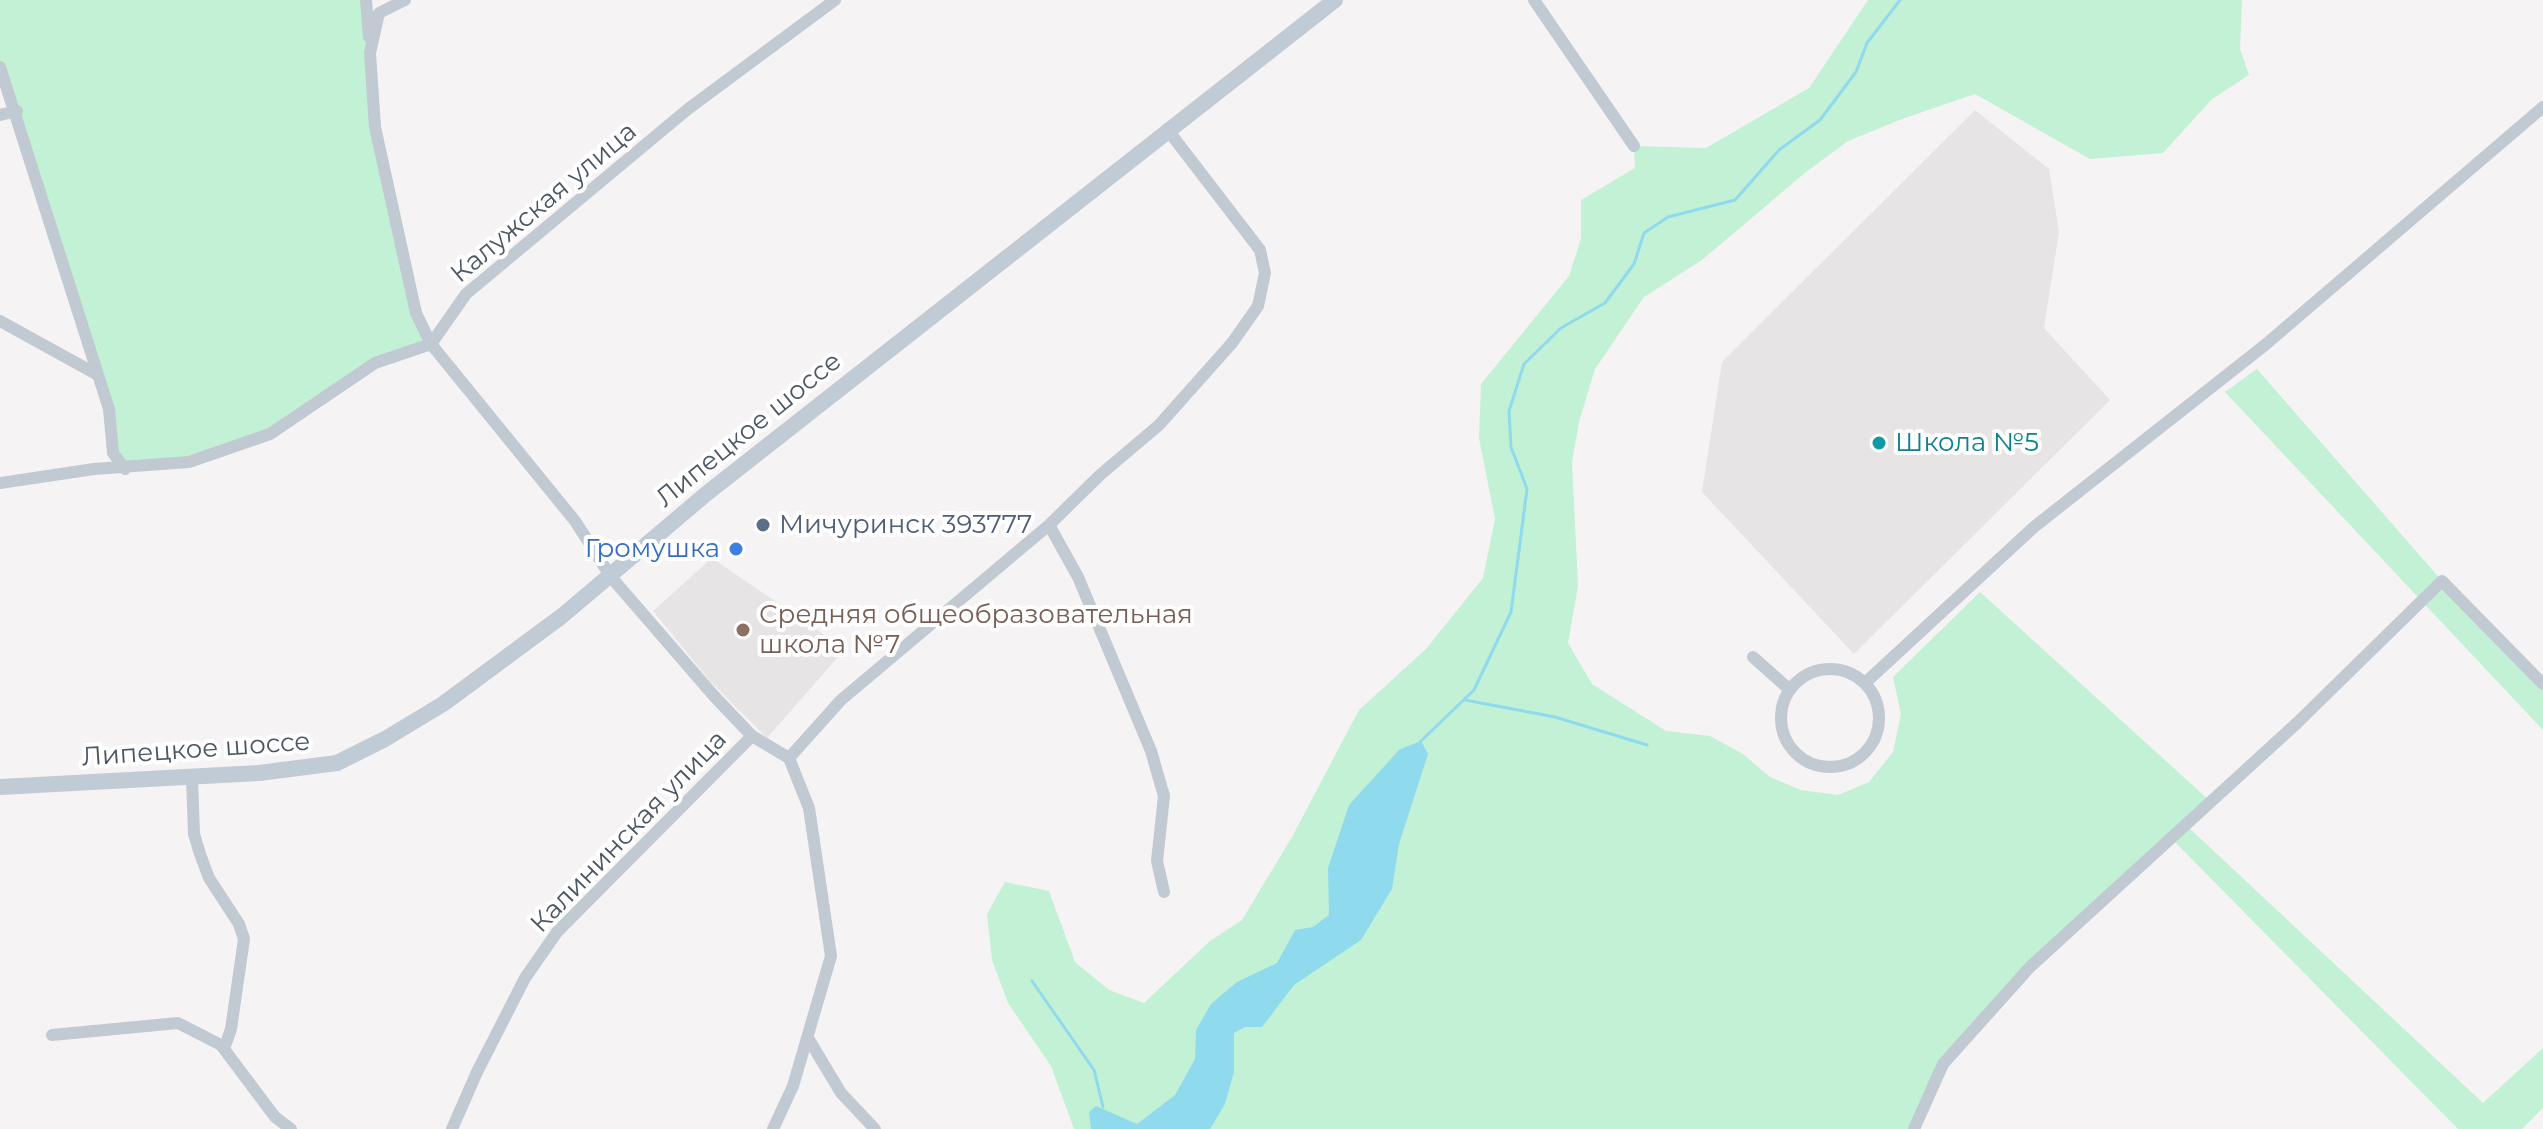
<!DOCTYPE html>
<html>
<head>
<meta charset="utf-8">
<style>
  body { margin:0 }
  canvas { display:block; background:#f5f3f3 }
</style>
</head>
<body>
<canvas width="2543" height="1129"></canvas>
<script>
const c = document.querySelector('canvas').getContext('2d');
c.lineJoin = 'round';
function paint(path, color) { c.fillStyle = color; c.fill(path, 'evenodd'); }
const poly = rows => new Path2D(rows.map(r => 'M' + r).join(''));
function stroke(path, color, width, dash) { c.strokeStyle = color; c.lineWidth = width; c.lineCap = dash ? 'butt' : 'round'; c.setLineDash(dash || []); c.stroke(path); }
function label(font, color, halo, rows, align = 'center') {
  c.font = font + ' Montserrat,sans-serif'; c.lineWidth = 8; c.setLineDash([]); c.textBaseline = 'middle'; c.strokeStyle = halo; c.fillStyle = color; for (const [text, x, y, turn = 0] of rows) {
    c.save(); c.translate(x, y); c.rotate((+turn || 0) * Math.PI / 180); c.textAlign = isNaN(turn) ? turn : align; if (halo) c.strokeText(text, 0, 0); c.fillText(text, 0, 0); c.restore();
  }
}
paint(poly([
  [1975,110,2049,169,2059,232,2044,328,2110,400,1854,654,1702,492,1722,362],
  [712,558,845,649,767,738,710,681,653,611]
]), '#e6e4e5');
paint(poly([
  [0,0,366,0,375,127,395,218,431,344,375,363,270,434,189,462,125,469,113,453,109,409,0,67],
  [1868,0,2242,0,2240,49,2249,75,2212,99,2163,153,2090,159,1975,94,1902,119,1848,141,1806,172,1702,260,1644,297,1595,369,1579,422,1572,462,1578,586,1568,643,1592,684,1666,731,1710,736,1743,754,1770,777,1801,790,1838,795,1869,782,1893,752,1901,714,1893,677,1980,592,2211,802,2186,825,2483,1103,2543,1048,2543,1108,2522,1129,2458,1129,2171,838,2030,967,1944,1064,1914,1129,1074,1129,1051,1066,1008,1003,992,960,987,914,1005,882,1049,891,1075,962,1109,990,1144,1003,1210,941,1242,920,1292,837,1359,710,1426,649,1483,578,1495,519,1479,438,1481,384,1569,276,1581,239,1581,200,1635,168,1634,146,1706,148,1809,88],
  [2257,369,2442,581,2543,684,2543,730,2225,392]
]), '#c3f1d5');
paint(poly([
  [1421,741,1428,754,1399,844,1392,889,1361,940,1294,985,1262,1027,1245,1027,1234,1033,1234,1072,1225,1104,1210,1129,1091,1129,1089,1112,1096,1106,1137,1124,1175,1095,1195,1059,1196,1030,1211,1004,1237,982,1277,963,1295,930,1313,927,1329,915,1328,868,1349,805,1400,749]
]), '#90daee');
stroke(poly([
  [1465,700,1555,717,1647,745],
  [1421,741,1474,690,1511,612,1527,489,1511,447,1509,411,1524,364,1561,328,1605,303,1634,264,1644,233,1668,217,1735,200,1779,150,1820,120,1856,72,1867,43,1900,0],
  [1032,981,1094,1070,1103,1107]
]), '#90daee', 3);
stroke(poly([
  [366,0,369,37],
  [405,0,379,13,370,53,375,127,416,313,431,344,575,521,611,577,714,696,752,736,789,758,809,808,831,956,793,1086,773,1129],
  [1534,0,1634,146],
  [0,67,109,409,113,453,125,469],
  [0,115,17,111],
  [0,321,98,375],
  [0,483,94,469,189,462,270,434,375,363,431,344,466,294,688,109,835,0],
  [1049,525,1078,577,1151,751,1164,796,1157,861,1164,892],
  [1753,657,1790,690],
  '1781 718a49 49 0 1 1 98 0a49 49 0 1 1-98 0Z',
  [1865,683,2034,527,2265,345,2543,107],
  [789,758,841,700,1049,525,1100,475,1159,425,1232,343,1258,306,1265,273,1260,250,1167,129],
  [192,777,194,834,200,854,209,878,239,924,244,939,231,1029,224,1049],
  [52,1035,178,1023,221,1045,275,1117,291,1129],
  [808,1038,841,1093,875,1129],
  [452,1129,477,1072,525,978,557,932,752,736],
  [1914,1129,1943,1064,2030,967,2297,723,2442,581,2543,684]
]), '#c1cad2', 12);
stroke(poly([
  [0,787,259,773,337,763,385,739,443,704,562,616,706,494,1335,0]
]), '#c1cbd6', 16);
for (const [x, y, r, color] of [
  [1879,443,8,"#0f9aa8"],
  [763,525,8,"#5c6f8a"],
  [736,549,8,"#3f7fe0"],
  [743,630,8,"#8d6e63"]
]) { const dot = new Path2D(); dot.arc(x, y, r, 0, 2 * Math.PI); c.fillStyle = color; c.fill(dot); stroke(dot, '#fff', 3); }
label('26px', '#4a5661', '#fff', [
  ["Калужская улица",544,203,-40],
  ["Липецкое шоссе",749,430,-39],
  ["Липецкое шоссе",196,750,-4],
  ["Калининская улица",629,832,-46]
]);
label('26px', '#0d838f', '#fff', [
  ["Школа №5",1895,443]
], 'left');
label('26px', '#4e5e75', '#fff', [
  ["Мичуринск 393777",779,525]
], 'left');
label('26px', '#366cbe', '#fff', [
  ["Громушка",720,549]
], 'right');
label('26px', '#785e54', '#fff', [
  ["Средняя общеобразовательная",759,615],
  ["школа №7",759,645]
], 'left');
</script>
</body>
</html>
